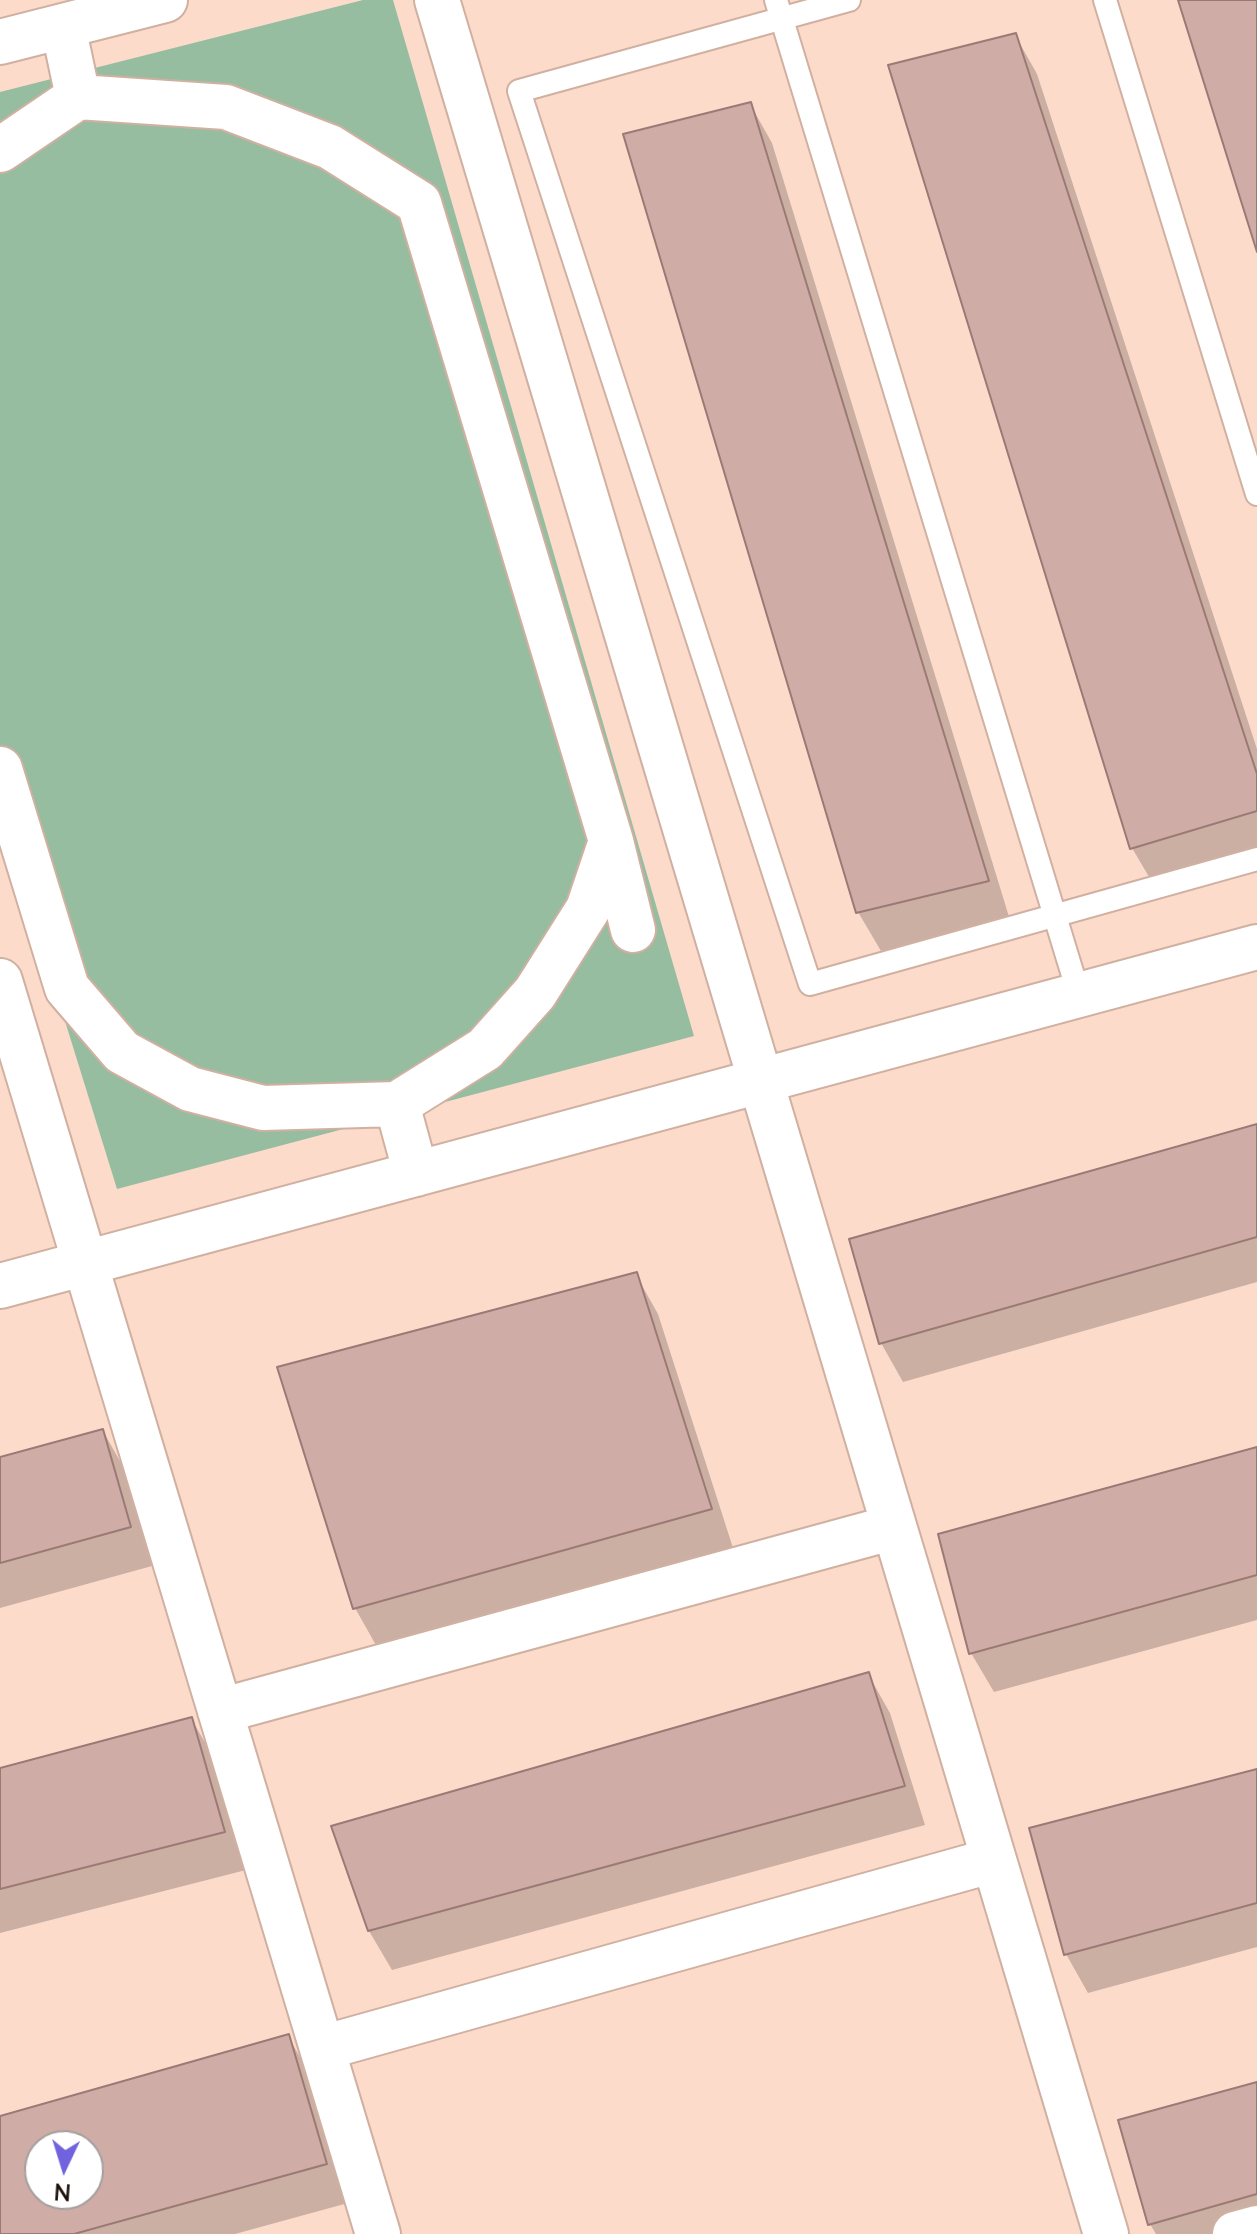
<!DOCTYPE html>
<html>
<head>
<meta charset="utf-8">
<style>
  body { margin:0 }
  #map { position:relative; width:1257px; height:2234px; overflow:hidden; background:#fddbcb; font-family:Lato,sans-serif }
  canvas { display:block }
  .north { position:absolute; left:24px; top:2130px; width:80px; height:80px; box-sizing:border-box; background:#fff; border:2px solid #a49f9d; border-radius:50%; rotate:184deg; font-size:22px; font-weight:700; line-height:32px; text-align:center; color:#1b100b }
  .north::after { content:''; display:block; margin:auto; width:28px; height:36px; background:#7163dd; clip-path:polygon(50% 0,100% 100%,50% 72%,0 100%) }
</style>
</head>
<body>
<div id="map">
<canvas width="1257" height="2234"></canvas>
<div class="north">N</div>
</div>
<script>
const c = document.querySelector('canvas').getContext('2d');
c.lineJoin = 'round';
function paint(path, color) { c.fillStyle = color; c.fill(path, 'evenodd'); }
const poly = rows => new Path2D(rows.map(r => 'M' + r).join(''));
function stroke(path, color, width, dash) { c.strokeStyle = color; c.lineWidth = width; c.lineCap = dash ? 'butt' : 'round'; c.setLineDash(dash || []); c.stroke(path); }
paint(poly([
  [363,0,393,0,694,1036,117,1189,0,811,0,92]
]), '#96bda0');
paint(poly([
  [1015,35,1037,74,1257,749,1257,857,1155,887,1132,848],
  [750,104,772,143,1010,920,881,951,858,912],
  [1257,1127,1257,1282,903,1382,881,1343],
  [636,1275,658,1314,733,1548,377,1647,355,1608],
  [103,1431,125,1470,152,1566,0,1608,0,1459],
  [1257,1450,1257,1620,994,1692,971,1653],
  [868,1674,890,1713,925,1825,392,1970,369,1931,334,1828],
  [192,1720,214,1758,246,1870,0,1933,0,1770],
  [1257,1771,1257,1947,1088,1993,1066,1954],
  [288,2036,310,2075,348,2203,235,2234,0,2234,0,2118],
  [40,2146,88,2146,88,2194,40,2194],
  [1257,2085,1257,2234,1156,2234,1150,2224]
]), '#0003');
const building = poly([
  [1178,0,1257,0,1257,252,1178,0],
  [1016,33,1257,774,1257,811,1130,849,888,65,1016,33],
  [751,102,989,881,856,913,623,134,751,102],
  [1257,1124,1257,1237,879,1344,849,1239,1257,1124],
  [637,1272,712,1509,353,1609,277,1367,637,1272],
  [103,1429,131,1527,0,1563,0,1457,103,1429],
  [1257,1447,1257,1575,969,1654,938,1534,1257,1447],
  [869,1672,905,1786,368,1931,331,1826,869,1672],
  [192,1717,225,1832,0,1889,0,1768,192,1717],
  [1257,1769,1257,1903,1064,1955,1029,1828,1257,1769],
  [289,2034,327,2164,74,2234,0,2234,0,2116,289,2034],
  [40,2146,88,2146,88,2194,40,2194,40,2146],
  [1257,2082,1257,2194,1148,2225,1118,2120,1257,2082]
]);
paint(building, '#d0aca7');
stroke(building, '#9b7975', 2);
const service = poly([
  [776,0,1079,995],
  [849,0,519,91,810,984,1257,859],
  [1105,0,1257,494]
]);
const minor = poly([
  [437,0,1106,2234],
  [63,26,78,97],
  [0,42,165,0],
  [0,150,78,97,226,107,330,147,419,203,611,841,588,909,535,993,485,1049,397,1104,263,1108,190,1089,122,1052,67,988,0,769],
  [611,841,633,930],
  [0,981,378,2234],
  [397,1104,416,1174],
  [0,1286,1257,947],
  [220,1711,894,1527],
  [322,2048,994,1860],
  [1235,2234,1257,2228]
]);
stroke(service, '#d0b0a1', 26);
stroke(minor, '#d0b0a1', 48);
stroke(service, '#fff', 22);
stroke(minor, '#fff', 44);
</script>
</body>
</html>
